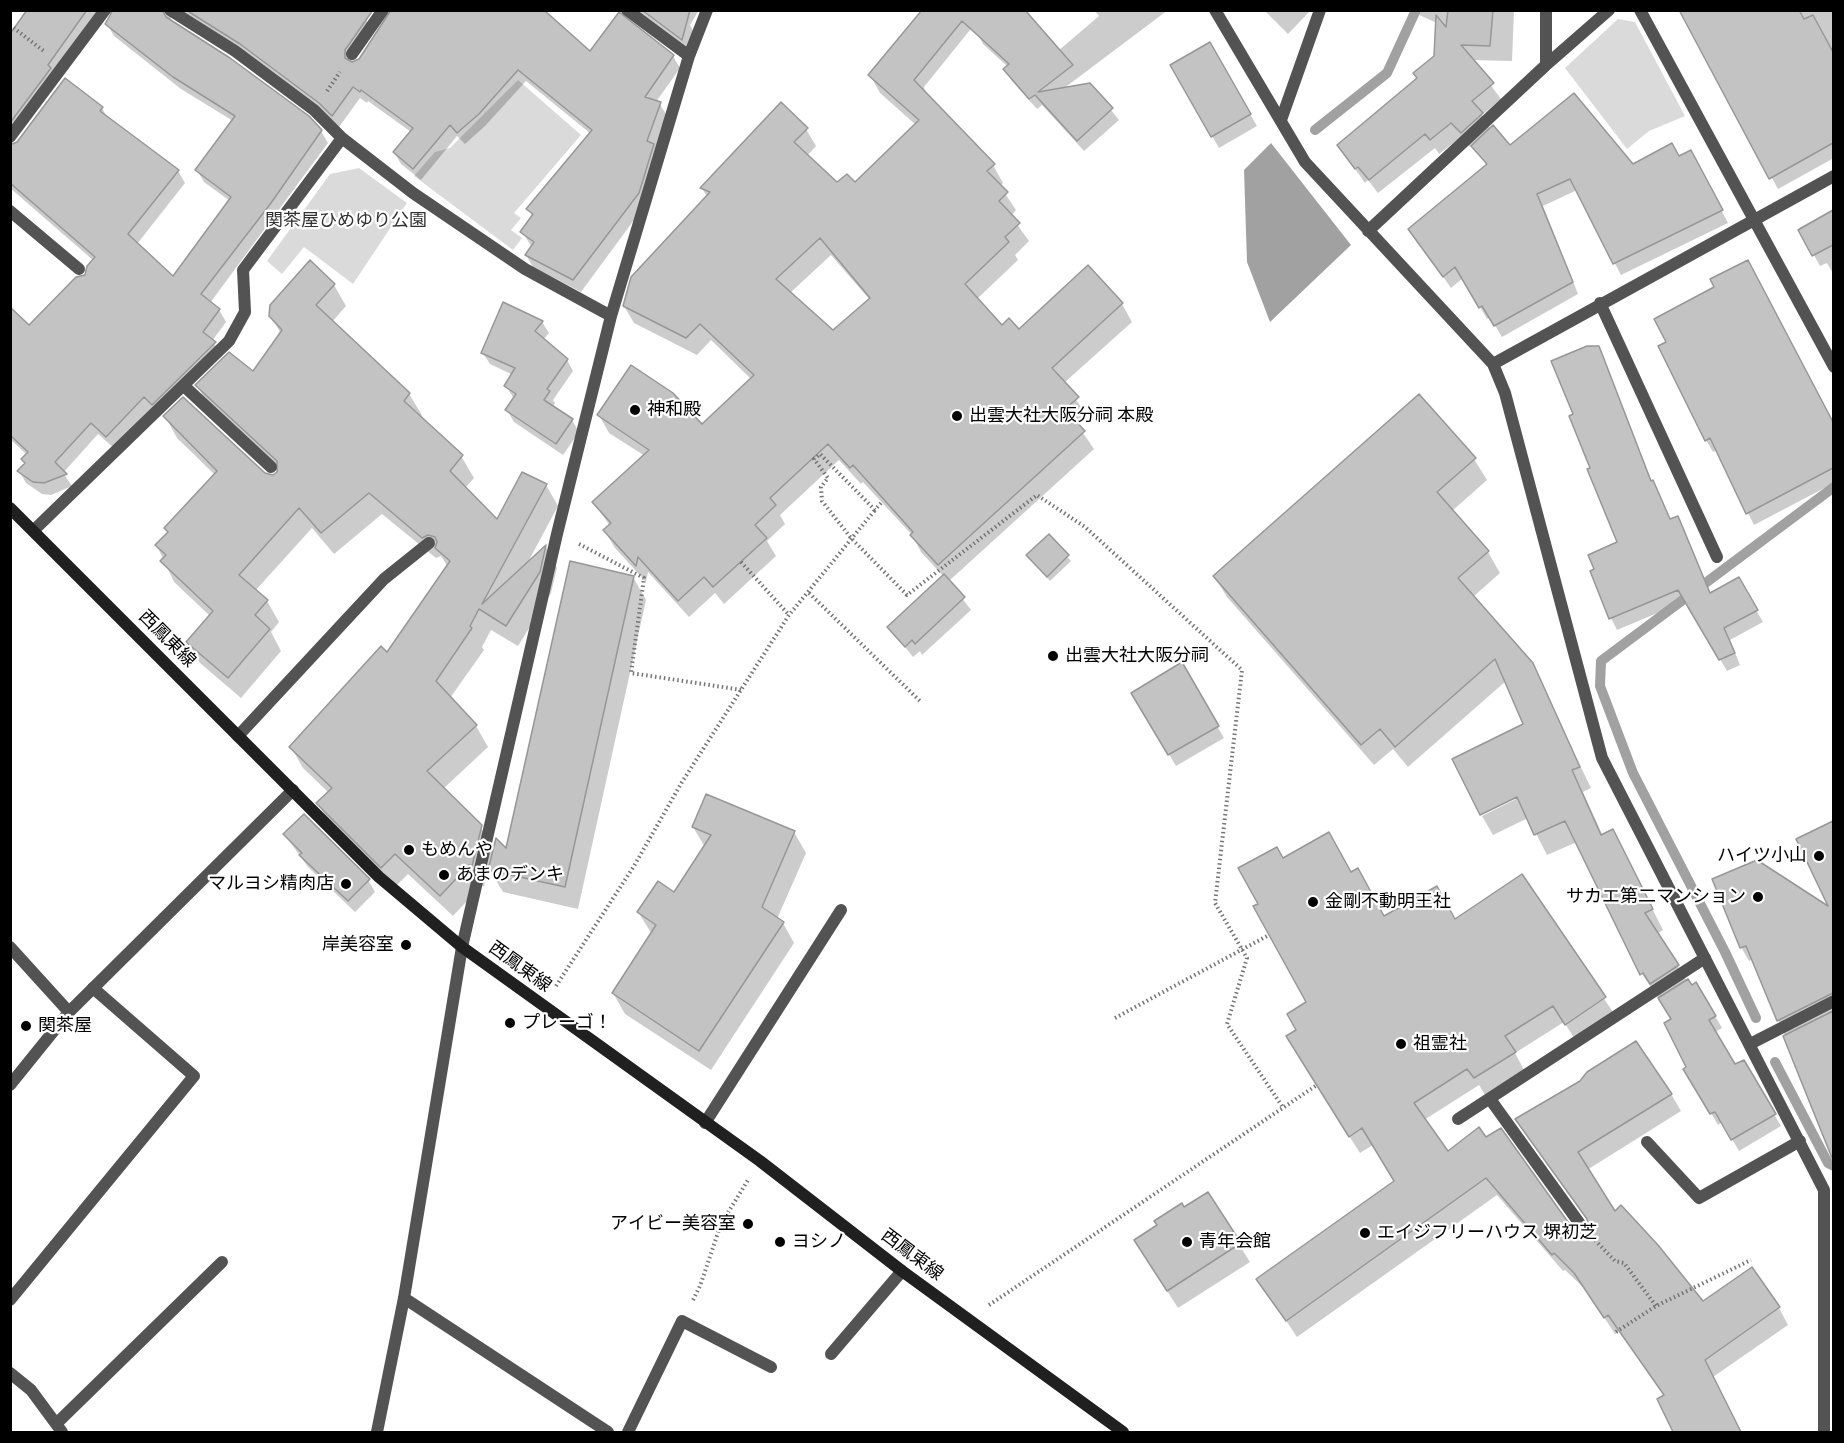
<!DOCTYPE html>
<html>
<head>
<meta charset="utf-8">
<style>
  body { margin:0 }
  #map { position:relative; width:1844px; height:1443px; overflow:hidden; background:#fff; font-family:Karla,sans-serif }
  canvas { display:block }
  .frame { position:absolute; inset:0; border:12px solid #000; pointer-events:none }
</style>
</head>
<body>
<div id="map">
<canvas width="1844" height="1443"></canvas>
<div class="frame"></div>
</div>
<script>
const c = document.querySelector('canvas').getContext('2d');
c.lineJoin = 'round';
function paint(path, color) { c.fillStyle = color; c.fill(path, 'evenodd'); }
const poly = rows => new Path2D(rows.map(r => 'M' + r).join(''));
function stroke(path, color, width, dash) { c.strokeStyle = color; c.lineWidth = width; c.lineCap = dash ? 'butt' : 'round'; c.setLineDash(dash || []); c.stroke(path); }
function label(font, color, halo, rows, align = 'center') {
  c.font = font + ' Karla,"Noto Sans JP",sans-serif'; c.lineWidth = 4.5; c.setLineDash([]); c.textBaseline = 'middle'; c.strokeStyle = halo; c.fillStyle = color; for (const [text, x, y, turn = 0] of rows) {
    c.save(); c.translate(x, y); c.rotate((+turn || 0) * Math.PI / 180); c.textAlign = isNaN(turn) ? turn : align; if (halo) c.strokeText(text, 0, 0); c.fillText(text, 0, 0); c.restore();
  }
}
paint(poly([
  [1618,19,1635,22,1685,116,1649,131,1627,149,1565,68],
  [518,80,581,135,514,213,521,218,511,230,522,238,513,250,414,176,435,152,450,148],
  [359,168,407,203,353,284,304,247,282,274,267,261,330,174]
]), '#dadada');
paint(poly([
  [1271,143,1351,245,1270,322,1247,262,1244,170]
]), '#a1a1a1');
paint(poly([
  [29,10,353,10,366,20,373,32,351,63,590,54,673,56,680,68,656,102,660,104,667,116,645,205,581,292,533,267,526,255,532,247,522,232,533,217,528,209,591,134,526,81,485,126,465,144,457,136,421,180,401,164,394,152,411,132,368,101,367,103,360,98,339,127,174,14,169,21,321,131,328,143,210,303,219,310,226,322,212,341,222,355,114,448,98,434,63,473,72,486,51,495,42,494,26,483,19,471,26,465,23,460,27,455,10,439,10,309,29,327,86,276,94,261,10,188,10,146,102,108,108,119,178,171,185,183,137,244,173,278,230,201,204,182,197,170,233,121,181,89,114,36,107,24,113,14,109,14,10,143,10,35],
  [634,10,699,10,690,25,693,31,688,51],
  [925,10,986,10,924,87,926,95,993,165,1003,183,1000,186,1016,210,1011,216,1029,241,1015,255,1018,260,977,299,1002,327,1019,331,1088,267,1122,304,1132,322,1064,383,1087,415,1077,424,1094,449,949,581,971,610,922,655,920,651,913,657,889,627,944,577,921,552,912,535,863,482,861,484,839,460,780,515,785,524,767,541,776,556,724,604,715,593,689,617,648,572,646,582,615,548,605,531,610,526,594,503,645,456,609,433,599,415,702,426,751,379,711,340,697,355,634,323,624,306,707,197,702,188,806,129,816,146,807,156,837,184,855,185,916,125,880,93,870,75],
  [831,255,870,300,833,332,790,293],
  [1094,10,1168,10,1063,89,1090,84,1119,120,1084,151,1042,105,1037,109,1012,81,1005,70,1008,67,983,44,977,33,1058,51,1099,16],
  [1264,10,1311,10,1288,34],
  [1408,10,1514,10,1512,61,1472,60,1501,99,1482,115,1491,130,1510,148,1632,166,1679,157,1697,163,1728,223,1621,275,1577,190,1543,206,1578,294,1502,337,1490,317,1487,319,1463,278,1451,288,1410,230,1487,166,1473,145,1470,147,1461,137,1439,154,1435,148,1378,193,1368,180,1365,183,1339,146,1418,79,1436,56,1437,23],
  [1681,10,1834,10,1834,158,1778,189],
  [1210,44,1257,126,1219,148,1172,66],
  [1834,209,1834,275,1827,263,1820,266,1799,228],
  [310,262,334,285,346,306,332,322,409,394,422,415,420,417,461,456,474,478,465,488,497,522,546,485,558,506,527,564,546,547,557,568,551,593,518,646,491,630,482,647,484,650,450,698,476,726,488,747,443,789,480,826,494,850,507,851,633,577,646,600,578,909,503,892,488,867,484,886,481,886,453,916,408,874,394,888,330,824,318,803,329,793,303,768,291,747,387,654,448,567,441,556,436,558,382,514,334,554,312,528,255,591,267,601,279,622,271,632,281,651,241,698,200,663,188,642,210,616,174,582,157,546,169,533,166,529,215,475,177,438,165,416,265,475,277,474,279,472,209,407,197,385,253,373,281,334,271,316],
  [542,322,549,333,543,340,567,360,573,371,553,400,555,403,553,407,572,420,579,432,563,455,514,422,507,410,514,399,506,386,513,375,490,364,483,353],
  [1668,343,1825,412,1834,426,1834,483,1754,525,1717,450,1713,452,1706,440],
  [1598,348,1652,482,1671,520,1677,518,1684,529,1711,595,1738,579,1763,622,1730,640,1740,665,1727,671,1686,601,1617,630,1611,618,1619,543,1575,415],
  [1474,459,1487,480,1452,511,1488,552,1500,573,1473,597,1531,664,1591,788,1583,792,1603,836,1613,831,1663,930,1657,934,1687,981,1715,1016,1722,1028,1715,1032,1735,1066,1743,1062,1781,1126,1739,1151,1722,1122,1718,1125,1685,1069,1688,1068,1673,1020,1642,974,1577,842,1547,855,1528,818,1493,835,1482,816,1524,795,1525,725,1506,681,1408,767,1393,749,1374,765,1227,597,1214,576],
  [1048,536,1071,561,1050,581,1028,555],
  [1181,664,1224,738,1176,766,1133,693],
  [1834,823,1834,1146,1831,1146,1753,959,1749,961,1741,947,1832,910,1798,840],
  [693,827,794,832,806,853,777,919,783,923,794,943,711,1070,625,1014,613,993,652,934,638,912,674,894,705,847],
  [285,835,368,880,375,892,355,912,308,867],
  [1283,860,1351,874,1384,918,1455,921,1522,877,1615,1015,1576,1041,1564,1022,1515,1053,1524,1070,1485,1095,1479,1085,1424,1120,1448,1153,1486,1139,1572,1230,1582,1234,1589,1227,1589,1223,1517,1120,1671,1094,1681,1111,1587,1170,1614,1213,1702,1303,1751,1269,1779,1308,1788,1325,1713,1377,1741,1432,1675,1432,1659,1400,1665,1397,1626,1334,1622,1335,1619,1331,1615,1334,1586,1290,1565,1270,1563,1271,1497,1195,1297,1337,1258,1279,1396,1182,1373,1145,1360,1153,1297,1054,1298,1030,1308,1002,1260,904],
  [1207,1194,1250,1262,1178,1308,1146,1258,1184,1209]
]), '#0003');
stroke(poly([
  [1315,130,1387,73,1416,10],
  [1756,1018,1725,952,1633,773,1600,686,1601,661,1834,487],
  [1775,1062,1828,1163,1834,1166]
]), '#a1a1a1', 10);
const building = poly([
  [27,10,87,10,48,65,51,68,10,123,10,34,27,10],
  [113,10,162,10,166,17,230,58,309,116,322,130,271,203,201,294,220,309,203,332,216,342,152,405,144,397,106,437,91,423,55,462,67,474,44,483,33,482,17,471,25,463,21,459,28,452,10,435,10,307,29,325,76,277,85,275,87,266,95,257,10,183,10,145,17,142,65,78,103,107,100,111,179,170,128,234,173,276,231,197,195,170,235,116,173,77,105,24,113,10],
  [186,10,373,10,345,50,345,58,352,62,359,59,391,10,544,10,590,51,619,12,674,55,645,97,661,102,647,141,654,144,639,193,573,280,525,255,534,242,520,232,533,214,526,209,592,130,518,70,479,114,457,133,450,125,413,169,393,152,413,128,361,90,360,92,353,87,332,116,319,103,240,44,186,10],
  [642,10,690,10,682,40,642,10],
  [922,10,1025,10,1073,65,1038,92,1090,83,1113,108,1077,141,1035,95,1029,99,1003,69,1009,64,962,21,914,80,995,164,987,171,1008,192,999,201,1020,223,1005,237,1009,242,965,284,1002,325,1009,318,1019,329,1088,265,1123,303,1052,368,1079,397,1065,409,1085,431,938,565,910,535,913,532,853,465,850,468,828,444,770,498,776,505,755,525,767,538,713,587,704,577,678,601,638,557,636,566,603,530,611,523,592,502,649,450,597,415,631,365,673,393,702,424,754,375,700,324,686,338,623,306,631,277,710,192,700,188,781,102,808,128,794,142,837,182,847,174,855,182,919,120,868,75,922,10],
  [820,238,870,298,833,330,776,279,820,238],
  [1448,10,1493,10,1490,46,1461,45,1494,83,1472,101,1483,113,1461,133,1451,123,1430,140,1425,134,1369,180,1358,167,1355,169,1337,145,1417,78,1413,73,1434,56,1436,15,1446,27,1448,10],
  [1679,10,1799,10,1804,19,1813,15,1833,52,1833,143,1769,179,1679,10],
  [1210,42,1251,114,1211,137,1170,65,1210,42],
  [1574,93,1633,164,1672,143,1679,156,1691,150,1723,210,1613,264,1570,179,1537,194,1573,282,1494,326,1482,306,1479,308,1455,267,1443,277,1408,229,1487,164,1471,146,1493,125,1510,145,1574,93],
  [1833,210,1833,245,1812,256,1798,230,1833,210],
  [310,260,335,284,316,305,410,393,404,401,463,455,450,471,497,519,522,472,547,484,482,604,546,545,540,572,506,626,479,609,470,626,472,628,436,681,477,725,427,771,482,825,472,866,469,865,440,896,395,854,381,868,316,803,332,788,289,747,381,646,387,652,450,561,435,548,437,542,435,537,428,535,422,538,369,493,321,533,299,508,239,575,268,600,255,615,270,629,228,678,186,642,213,611,160,561,166,555,155,545,168,532,164,528,217,471,163,416,183,397,265,473,273,475,277,472,277,461,195,385,229,352,253,371,282,330,269,316,270,305,310,260],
  [1748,260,1833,422,1833,468,1746,514,1710,438,1705,441,1658,346,1666,342,1654,319,1714,287,1710,279,1748,260],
  [503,302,543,321,535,331,568,359,547,389,550,391,544,400,573,419,556,444,505,410,516,394,504,386,515,368,481,353,503,302],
  [1587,346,1599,346,1651,481,1653,480,1670,519,1678,516,1710,593,1739,577,1758,610,1724,628,1735,653,1719,660,1678,590,1609,619,1590,571,1594,569,1588,555,1617,542,1587,469,1590,468,1569,416,1573,414,1551,361,1587,346],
  [1419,394,1476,458,1437,492,1489,551,1458,578,1533,663,1580,767,1572,770,1601,835,1613,829,1653,909,1645,913,1679,965,1650,984,1643,973,1640,975,1565,821,1534,835,1517,797,1480,815,1452,759,1523,724,1495,659,1395,747,1380,729,1361,745,1213,576,1419,394],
  [1049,534,1069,555,1047,577,1026,555,1049,534],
  [570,561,634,576,565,887,488,870,496,838,506,848,570,561],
  [944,574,965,597,915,644,912,640,905,647,887,627,944,574],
  [1182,662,1219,726,1168,755,1131,693,1182,662],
  [706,794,795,831,762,907,784,922,699,1051,612,993,656,925,637,912,658,881,674,892,711,835,692,827,706,794],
  [304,814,370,879,348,901,299,855,302,853,283,834,304,814],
  [1833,821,1833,993,1777,1021,1746,946,1740,948,1712,879,1757,860,1828,906,1796,839,1833,821],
  [1329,832,1351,872,1358,868,1384,916,1437,886,1455,919,1522,874,1606,997,1565,1025,1553,1006,1505,1036,1516,1052,1474,1078,1467,1069,1414,1103,1448,1151,1479,1127,1486,1137,1501,1128,1573,1229,1581,1232,1588,1227,1587,1219,1515,1119,1580,1081,1587,1072,1636,1041,1672,1094,1578,1152,1615,1211,1621,1205,1658,1245,1703,1301,1752,1267,1780,1307,1705,1360,1741,1432,1673,1432,1657,1399,1664,1395,1608,1315,1604,1318,1574,1273,1554,1253,1552,1255,1486,1178,1286,1321,1256,1279,1394,1181,1362,1128,1349,1137,1286,1036,1296,1030,1287,1014,1306,1002,1253,906,1258,904,1238,868,1277,847,1283,858,1329,832],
  [1688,979,1692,985,1696,982,1716,1016,1709,1020,1735,1064,1744,1060,1776,1114,1731,1140,1715,1112,1710,1114,1683,1069,1686,1067,1664,1023,1671,1019,1658,998,1688,979],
  [1833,1011,1833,1158,1832,1158,1783,1036,1833,1011],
  [1208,1192,1241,1243,1167,1291,1134,1240,1157,1225,1154,1221,1182,1203,1184,1207,1208,1192]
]);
paint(building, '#c3c3c3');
stroke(building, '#979797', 1.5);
stroke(poly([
  [10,25,45,52],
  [327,91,340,72],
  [881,503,875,510,820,454,814,459,828,478,821,487,822,501,851,538,907,595,1037,495,1085,527,1242,670,1215,903,1247,958,1227,1024,1282,1106],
  [579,544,644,578,631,673,742,690],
  [741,562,789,615],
  [809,593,920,701],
  [556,986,634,866,682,782,789,615,875,510],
  [1115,1018,1269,935],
  [1595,1240,1615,1261,1624,1263,1656,1306],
  [693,1300,700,1286,721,1224,748,1180],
  [989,1305,1317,1085],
  [1616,1332,1656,1306,1751,1260]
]), '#757575', 4, [1.5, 3]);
stroke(poly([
  [352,54,383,10],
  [10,211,79,269],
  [184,386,271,467],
  [238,736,384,579,429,543],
  [1490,1099,1580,1224],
  [1458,1119,1705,958],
  [705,1123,841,910],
  [1647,1142,1699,1198,1800,1141]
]), '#535353', 12);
stroke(poly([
  [170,10,235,51,314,110,342,138],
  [627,10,689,56],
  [1215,10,1305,162,1493,364,1505,393,1602,758,1824,1190,1824,1432],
  [1640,10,1834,367],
  [1546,65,1546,10],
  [1281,120,1320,10],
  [10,137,105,10],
  [1368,231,1546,65,1609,10],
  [1600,303,1717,557],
  [1493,364,1834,176],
  [34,530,229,341,245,312,243,270,342,138,413,193,525,269,611,316],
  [10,947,69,1012],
  [1750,1044,1834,1001],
  [404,1298,608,1432],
  [10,1300,194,1076,93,988],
  [831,1354,902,1271],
  [10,1373,31,1390,62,1432],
  [56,1424,222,1262],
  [377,1432,404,1298,462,947,557,534,611,316,689,56,707,10],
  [628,1432,682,1321,771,1367]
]), '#535353', 12);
stroke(poly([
  [10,1085,69,1012,293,790]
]), '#535353', 12);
stroke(poly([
  [10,508,379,877,462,947,760,1161,902,1271,1123,1432]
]), '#202020', 12);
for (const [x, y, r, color] of [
  [635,410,6,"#000"],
  [957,416,6,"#000"],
  [1053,656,6,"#000"],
  [409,850,6,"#000"],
  [1819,856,6,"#000"],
  [444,875,6,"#000"],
  [346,884,6,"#000"],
  [1758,897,6,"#000"],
  [1313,902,6,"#000"],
  [406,945,6,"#000"],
  [510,1023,6,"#000"],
  [26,1026,6,"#000"],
  [1401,1044,6,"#000"],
  [748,1224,6,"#000"],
  [1365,1233,6,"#000"],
  [780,1242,6,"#000"],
  [1187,1242,6,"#000"]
]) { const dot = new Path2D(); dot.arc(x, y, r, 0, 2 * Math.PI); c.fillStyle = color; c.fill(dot); stroke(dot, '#fff', 2); }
label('18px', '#313131', '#fff', [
  ["関茶屋ひめゆり公園",346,221]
]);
label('18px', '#000', '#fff', [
  ["神和殿",647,410],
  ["出雲大社大阪分祠 本殿",969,416],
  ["出雲大社大阪分祠",1065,656],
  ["もめんや",421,850],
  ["ハイツ小山",1807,856,"right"],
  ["あまのデンキ",456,875],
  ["マルヨシ精肉店",334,884,"right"],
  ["サカエ第二マンション",1746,897,"right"],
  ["金剛不動明王社",1325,902],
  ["岸美容室",394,945,"right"],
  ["プレーゴ！",522,1023],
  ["関茶屋",38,1026],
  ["祖霊社",1413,1044],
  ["アイビー美容室",736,1224,"right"],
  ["エイジフリーハウス 堺初芝",1377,1233],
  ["ヨシノ",792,1242],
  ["青年会館",1199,1242]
], 'left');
label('18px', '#000', '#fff', [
  ["西鳳東線",167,639,45],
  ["西鳳東線",520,967,36],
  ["西鳳東線",912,1255,37]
]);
</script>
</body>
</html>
